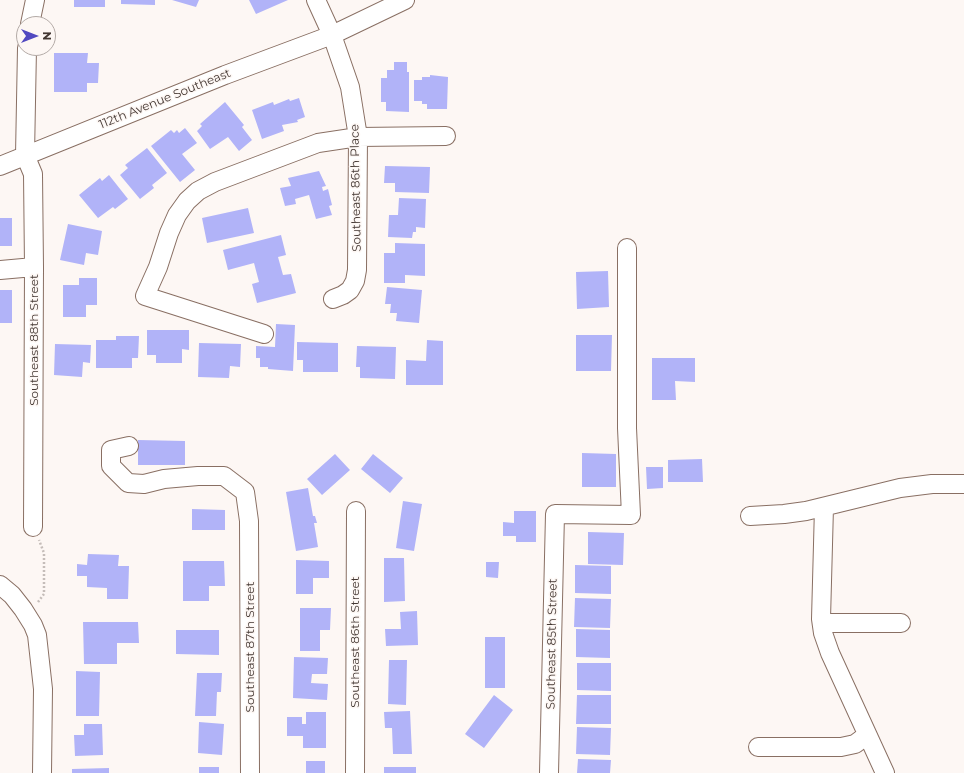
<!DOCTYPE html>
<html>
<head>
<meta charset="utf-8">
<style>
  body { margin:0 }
  #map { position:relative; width:964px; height:773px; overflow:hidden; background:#fdf7f4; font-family:Montserrat,sans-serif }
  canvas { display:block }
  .north { position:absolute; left:16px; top:16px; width:40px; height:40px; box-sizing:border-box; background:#fdf7f4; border:1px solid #b3aaa6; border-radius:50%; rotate:90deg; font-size:11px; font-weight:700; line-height:16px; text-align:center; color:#433732 }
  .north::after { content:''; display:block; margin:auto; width:14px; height:18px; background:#5149c0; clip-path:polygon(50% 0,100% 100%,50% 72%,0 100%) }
</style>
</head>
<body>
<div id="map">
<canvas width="964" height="773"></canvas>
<div class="north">N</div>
</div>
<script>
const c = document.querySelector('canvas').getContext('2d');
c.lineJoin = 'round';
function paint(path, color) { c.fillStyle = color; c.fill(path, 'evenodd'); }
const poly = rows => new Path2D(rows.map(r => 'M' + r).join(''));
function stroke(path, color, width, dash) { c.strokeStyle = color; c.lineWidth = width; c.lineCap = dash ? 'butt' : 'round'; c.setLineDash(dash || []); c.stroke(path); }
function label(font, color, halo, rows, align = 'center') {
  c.font = font + ' Montserrat,sans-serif'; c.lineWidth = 3; c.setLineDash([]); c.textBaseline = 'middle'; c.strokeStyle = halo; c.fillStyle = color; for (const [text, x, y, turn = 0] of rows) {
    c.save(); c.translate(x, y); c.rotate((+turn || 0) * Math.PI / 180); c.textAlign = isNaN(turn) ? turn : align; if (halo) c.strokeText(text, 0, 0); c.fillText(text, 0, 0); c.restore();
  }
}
paint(poly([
  [74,0,105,0,105,7,74,7],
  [121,0,155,0,155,5,121,4],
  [172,0,199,0,196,7],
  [249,0,288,0,256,14],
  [54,53,88,53,87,63,99,63,98,83,87,83,87,92,54,92],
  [394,62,407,62,407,72,409,72,409,112,386,111,386,102,381,102,381,78,387,78,387,70,394,70],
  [430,75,448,77,447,109,427,109,427,104,422,104,422,101,414,101,414,80,422,80,422,77,430,77],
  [299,98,305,117,297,120,298,122,282,125,284,131,262,139,252,110,273,102,274,105,289,99,290,101],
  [225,102,244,125,242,127,252,140,239,151,228,137,210,149,197,131,202,126,200,124],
  [185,128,197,143,182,154,195,170,180,182,151,146,171,130,174,133,177,130,179,133],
  [147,148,167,173,152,185,154,188,140,199,120,175,128,168,125,165],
  [385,166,430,167,429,193,395,192,395,183,384,183],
  [319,171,326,186,322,187,323,191,328,189,332,205,329,206,332,215,316,219,309,195,295,199,296,204,285,206,280,188,291,186,288,178],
  [109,175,128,199,115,209,113,207,98,218,79,195,100,178,102,181],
  [399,198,426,199,425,228,416,227,416,232,413,232,412,238,388,237,389,215,398,215],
  [248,208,254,233,207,243,202,218],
  [0,218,12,218,12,246,0,246],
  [68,224,102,231,98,255,86,253,84,265,60,260],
  [281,235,286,255,278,257,283,275,291,274,296,293,257,303,252,284,259,282,254,263,228,270,223,250],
  [395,243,425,244,425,276,405,275,405,283,384,283,384,253,395,253],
  [608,271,609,307,577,309,576,272],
  [79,278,97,278,97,305,86,305,86,317,63,317,63,285,79,285],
  [387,287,422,290,419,323,396,321,397,313,390,313,391,304,385,304],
  [0,290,12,290,12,323,0,323],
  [276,324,295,325,293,371,268,369,268,367,260,367,260,358,256,358,256,346,275,347],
  [147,330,189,330,189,350,182,349,182,363,156,363,156,355,147,355],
  [576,335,612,335,611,371,576,371],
  [116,336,139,336,138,358,132,358,132,368,96,368,96,340,116,340],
  [427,340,443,341,443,385,406,385,406,360,426,361],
  [297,342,338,343,338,372,303,372,303,360,297,360],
  [199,343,241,344,240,367,230,366,229,378,198,377],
  [55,344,91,345,90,363,83,362,82,377,54,375],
  [357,346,396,347,395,379,360,378,360,367,356,367],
  [652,358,695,358,695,382,675,381,676,400,652,400],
  [138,440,185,441,185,465,138,465],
  [582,453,616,454,616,487,582,487],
  [335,454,350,470,322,495,307,479],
  [373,454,403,478,390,493,361,469],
  [702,459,703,482,668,482,668,460],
  [646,467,663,467,663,488,647,489],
  [308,488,313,516,315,516,317,523,314,523,318,547,296,551,286,492],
  [403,501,422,504,414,551,396,548],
  [192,509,225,510,225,530,192,530],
  [514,511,536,511,536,542,516,542,516,536,503,536,503,522,514,523],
  [588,532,624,533,623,565,588,564],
  [88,554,119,555,118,566,129,566,128,599,107,599,107,588,87,587,87,576,77,576,77,564,87,565],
  [384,558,404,558,405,601,384,602],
  [296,560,329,561,329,578,313,578,313,594,296,594],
  [183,561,224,561,225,586,209,586,209,601,183,601],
  [486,562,499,562,498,578,486,577],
  [575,565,611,566,611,594,575,593],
  [575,598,611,599,610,628,574,627],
  [300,608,331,608,330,630,320,630,320,651,300,651],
  [417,611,418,645,386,646,385,629,401,629,400,612],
  [83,622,138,622,139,643,117,643,117,664,84,664],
  [576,629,610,630,610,658,576,657],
  [176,630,219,630,219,655,176,654],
  [485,637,505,637,505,688,485,688],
  [294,657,328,658,327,674,312,674,311,683,328,684,327,700,293,698],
  [389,660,407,660,406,705,388,704],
  [577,663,611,663,611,691,577,690],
  [76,671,100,672,99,716,76,716],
  [197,673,222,673,221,692,217,692,216,716,195,716],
  [494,695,513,710,484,748,465,734],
  [577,695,611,695,611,724,576,724],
  [410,711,412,754,393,754,392,728,385,728,384,712],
  [306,712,326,712,326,748,303,748,303,736,287,736,287,717,302,717,302,724,306,724],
  [199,722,224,724,222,755,198,753],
  [84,724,102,724,103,755,75,756,74,735,84,735],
  [577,727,611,728,610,755,576,754],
  [578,759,611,760,610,773,577,773],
  [306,761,325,761,325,773,306,773],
  [199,767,219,767,219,773,199,773],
  [384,767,416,767,416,773,384,773],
  [109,768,109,773,72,773,72,769]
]), '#b1b3f8');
const minor = poly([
  [316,0,332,35,350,87,358,137,357,270,355,281,350,290,343,295,333,299],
  [30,24,35,0],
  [27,48,25,155,33,174,34,267,33,527],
  [0,166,225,75,332,35,405,0],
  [0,270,34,267],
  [264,334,145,296,158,267,169,233,177,215,187,201,198,191,215,182,318,143,358,137,446,136],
  [129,446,111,450,111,466,128,483,144,484,164,479,198,476,224,476,245,492,249,521,250,773],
  [824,507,821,619,823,633,830,653,885,773],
  [750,516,784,514,806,511,900,488,932,484,964,484],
  [0,585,12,595,23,609,33,625,37,635,43,689,42,773],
  [822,623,901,623],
  [758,747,841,747,855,744,867,735],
  [355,773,356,511],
  [549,773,555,514,631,515,627,428,627,248]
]);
stroke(minor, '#896f63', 20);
stroke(poly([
  [38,602,44,594,44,553,39,540]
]), '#c5bdb9', 2.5, [2, 2]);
stroke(minor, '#fff', 18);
label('12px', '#433732', '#fdf7f4', [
  ["112th Avenue Southeast",165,99,-22],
  ["Southeast 86th Place",356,188,-91],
  ["Southeast 88th Street",34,340,-90],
  ["Southeast 86th Street",355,642,-90],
  ["Southeast 85th Street",552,644,-89],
  ["Southeast 87th Street",250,647,-90]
]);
</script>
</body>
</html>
